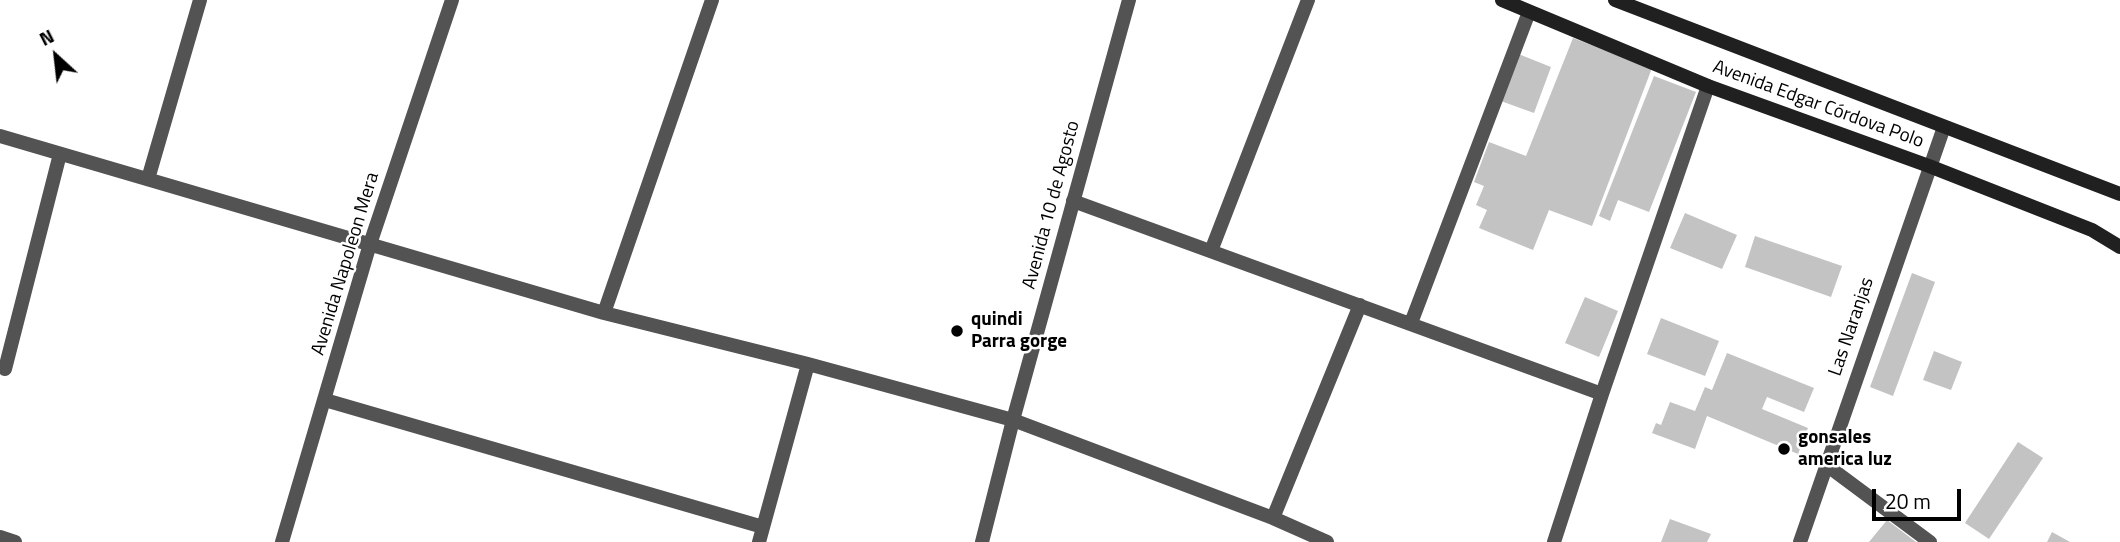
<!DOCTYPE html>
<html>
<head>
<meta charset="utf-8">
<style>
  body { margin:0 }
  #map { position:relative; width:2120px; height:542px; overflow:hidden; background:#fff; font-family:"Titillium Web",sans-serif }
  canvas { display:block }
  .north { position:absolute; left:21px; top:21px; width:70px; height:70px; -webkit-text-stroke:5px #fff; paint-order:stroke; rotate:333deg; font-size:19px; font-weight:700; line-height:28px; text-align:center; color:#000 }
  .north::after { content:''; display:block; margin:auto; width:24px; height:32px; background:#000; clip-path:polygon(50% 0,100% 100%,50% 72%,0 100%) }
  .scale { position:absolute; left:1872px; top:489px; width:89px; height:32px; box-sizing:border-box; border:4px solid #000; border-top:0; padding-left:9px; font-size:21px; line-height:24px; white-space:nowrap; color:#000; -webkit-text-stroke:5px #fff; paint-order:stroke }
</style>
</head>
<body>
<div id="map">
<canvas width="2120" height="542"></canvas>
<div class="north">N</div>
<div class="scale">20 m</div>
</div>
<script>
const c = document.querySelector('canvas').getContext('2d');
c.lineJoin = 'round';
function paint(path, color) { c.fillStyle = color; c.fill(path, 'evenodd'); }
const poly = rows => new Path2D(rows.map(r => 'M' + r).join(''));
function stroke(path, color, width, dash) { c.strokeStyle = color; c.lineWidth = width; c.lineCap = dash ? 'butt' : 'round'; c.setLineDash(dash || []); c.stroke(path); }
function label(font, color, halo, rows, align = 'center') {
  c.font = font + ' "Titillium Web",sans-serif'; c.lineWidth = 5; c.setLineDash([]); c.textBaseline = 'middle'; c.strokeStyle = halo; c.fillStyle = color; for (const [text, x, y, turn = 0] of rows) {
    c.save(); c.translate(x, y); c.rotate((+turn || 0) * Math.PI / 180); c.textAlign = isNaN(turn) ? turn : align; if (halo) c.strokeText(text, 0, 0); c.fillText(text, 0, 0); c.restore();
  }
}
paint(poly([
  [1573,38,1652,68,1592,226,1549,210,1533,250,1479,228,1487,210,1476,205,1484,186,1474,182,1489,142,1526,156],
  [1516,53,1551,67,1534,113,1498,100],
  [1654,76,1696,92,1649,212,1618,200,1610,221,1599,216],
  [1685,213,1737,235,1722,269,1670,248],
  [1755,236,1842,266,1831,297,1745,267],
  [1912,273,1935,282,1893,396,1870,387],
  [1585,297,1618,311,1599,357,1565,343],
  [1661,318,1719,341,1705,376,1647,354],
  [1934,351,1962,362,1951,390,1923,380],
  [1727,353,1814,388,1804,412,1767,397,1762,409,1808,428,1798,454,1707,416,1695,449,1652,433,1656,423,1661,425,1670,402,1695,411,1705,387,1712,390],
  [2018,442,2043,458,1989,539,1965,523],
  [1670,519,1711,534,1707,542,1661,542],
  [1887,520,1916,542,1869,542],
  [2052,532,2070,542,2047,542]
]), '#c3c3c3');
stroke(poly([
  [0,136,604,313,808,364,1013,420,1273,518,1327,542],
  [148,179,200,0],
  [1073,201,1602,394],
  [1211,251,1308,0],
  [604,313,712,0],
  [1411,323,1529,12],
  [5,369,60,154],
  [325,400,763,527],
  [1825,464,1930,542],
  [1273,518,1360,305],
  [0,537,15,542],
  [282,542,370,244,452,0],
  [759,542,808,364],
  [1554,542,1602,394,1708,86],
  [1800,542,1944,127]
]), '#535353', 14);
stroke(poly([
  [982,542,1013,420,1129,0]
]), '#535353', 14);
stroke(poly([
  [1502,0,1708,86,1929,166,2092,230,2120,247],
  [1615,0,2120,194]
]), '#202020', 14);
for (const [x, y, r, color] of [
  [957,331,7,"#000"],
  [1784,449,7,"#000"]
]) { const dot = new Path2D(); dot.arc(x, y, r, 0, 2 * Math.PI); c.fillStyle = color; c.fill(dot); stroke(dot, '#fff', 2.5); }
label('19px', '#000', '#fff', [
  ["Avenida Edgar Córdova Polo",1818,105,20],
  ["Avenida 10 de Agosto",1052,205,-75],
  ["Avenida Napoleon Mera",346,264,-73],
  ["Las Naranjas",1852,327,-71]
]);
label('bold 19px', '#000', '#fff', [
  ["quindi",971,320],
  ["Parra gorge",971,342],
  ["gonsales",1798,438],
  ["america luz",1798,460]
], 'left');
</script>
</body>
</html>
